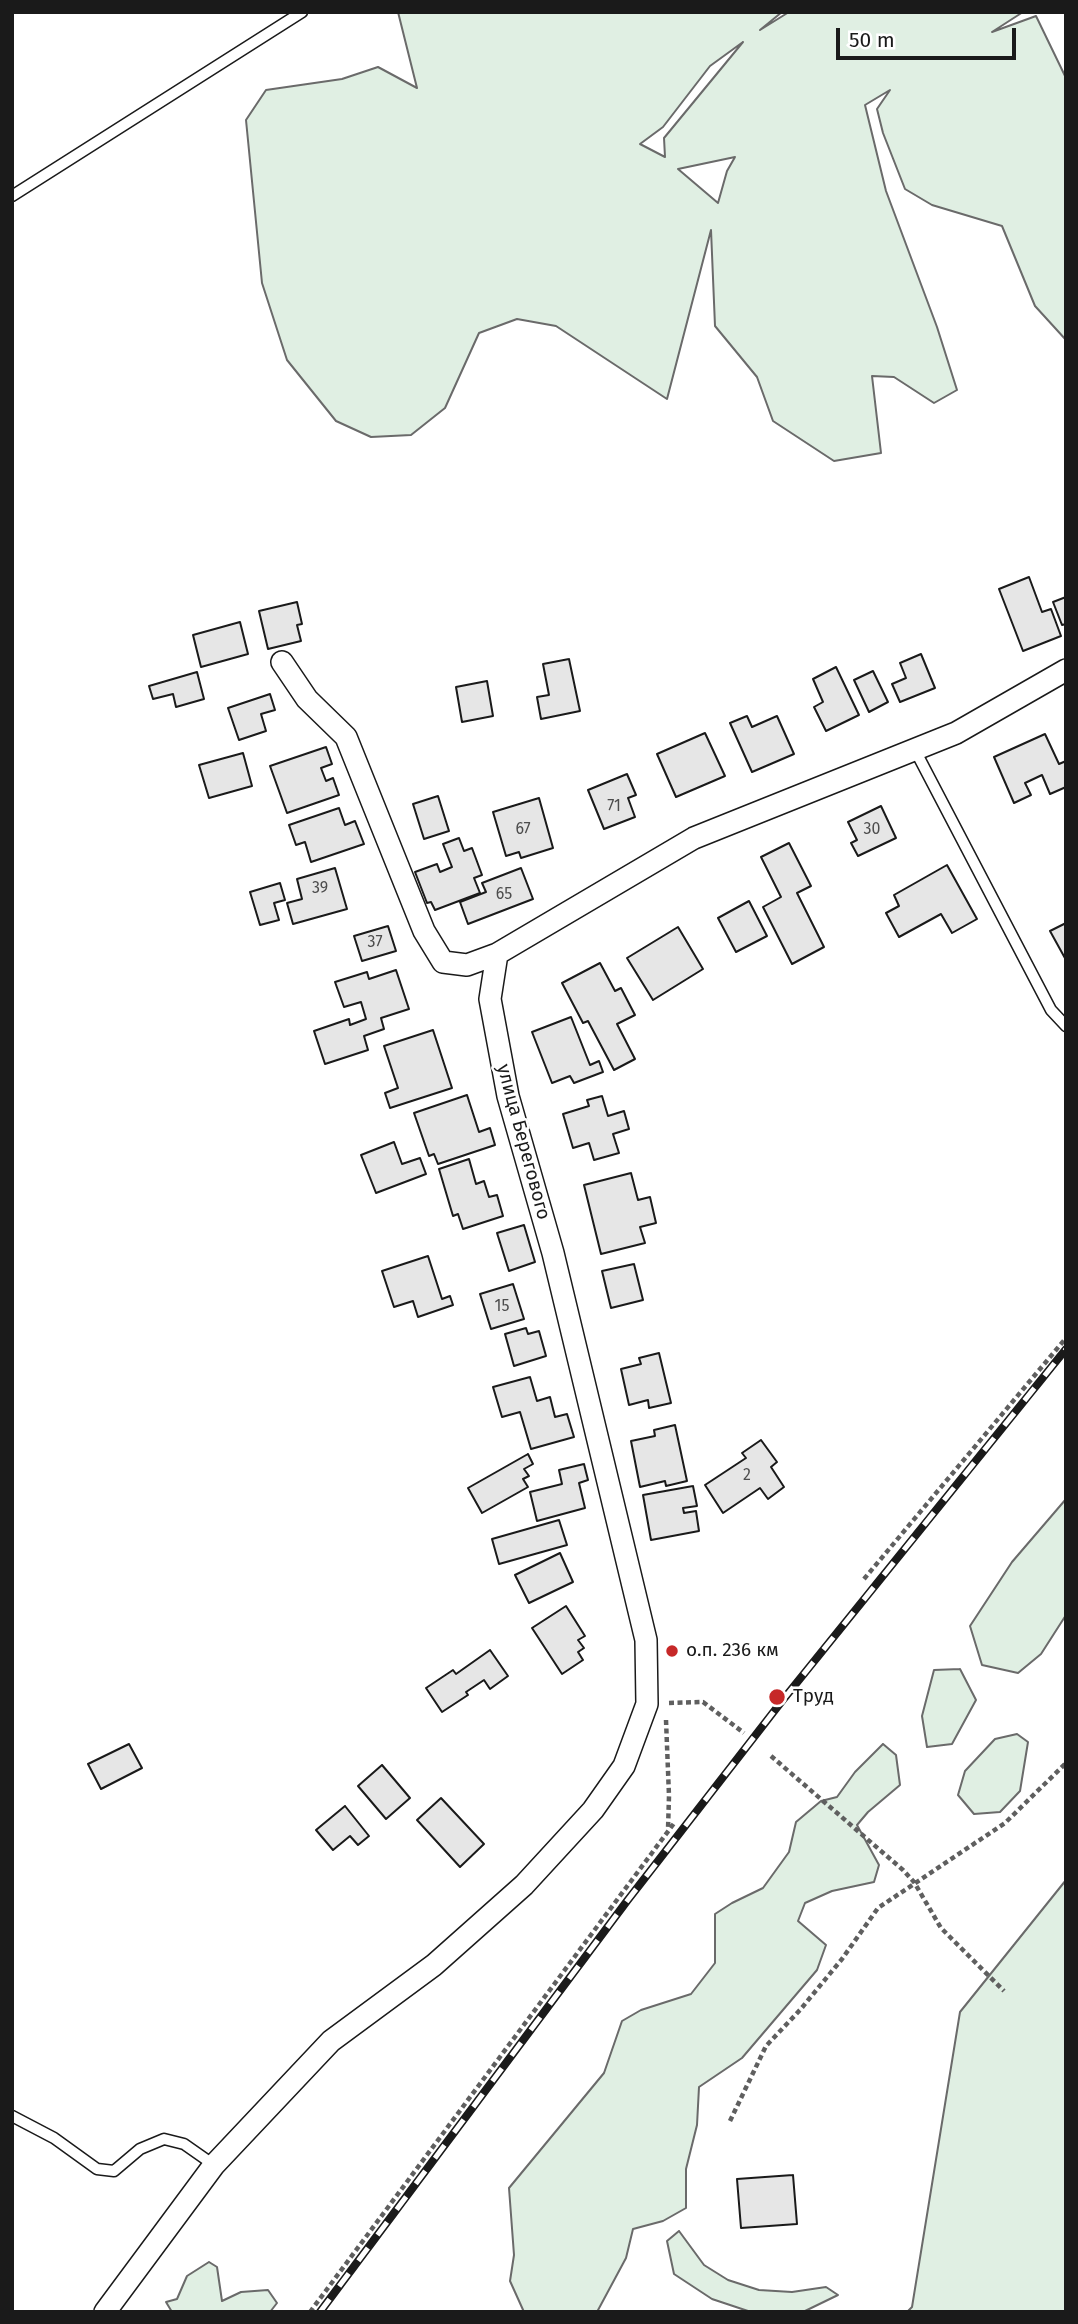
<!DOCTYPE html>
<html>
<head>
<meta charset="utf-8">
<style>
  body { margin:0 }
  #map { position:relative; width:1078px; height:2324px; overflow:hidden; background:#fff; font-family:"Fira Sans",sans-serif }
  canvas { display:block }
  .frame { position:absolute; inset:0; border:14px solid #1a1a1a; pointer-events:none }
  .scale { position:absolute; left:836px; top:28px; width:180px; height:32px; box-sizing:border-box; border:4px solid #1a1a1a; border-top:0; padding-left:9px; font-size:21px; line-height:24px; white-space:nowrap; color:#1a1a1a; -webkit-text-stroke:5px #fff; paint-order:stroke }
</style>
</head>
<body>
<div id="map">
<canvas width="1078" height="2324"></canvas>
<div class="frame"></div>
<div class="scale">50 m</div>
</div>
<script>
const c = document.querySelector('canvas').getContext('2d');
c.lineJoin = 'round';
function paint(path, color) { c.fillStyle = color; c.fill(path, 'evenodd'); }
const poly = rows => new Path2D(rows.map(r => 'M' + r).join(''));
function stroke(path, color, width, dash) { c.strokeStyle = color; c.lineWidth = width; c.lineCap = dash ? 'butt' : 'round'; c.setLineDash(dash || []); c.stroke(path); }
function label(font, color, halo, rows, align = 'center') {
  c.font = font + ' "Fira Sans",sans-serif'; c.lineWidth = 5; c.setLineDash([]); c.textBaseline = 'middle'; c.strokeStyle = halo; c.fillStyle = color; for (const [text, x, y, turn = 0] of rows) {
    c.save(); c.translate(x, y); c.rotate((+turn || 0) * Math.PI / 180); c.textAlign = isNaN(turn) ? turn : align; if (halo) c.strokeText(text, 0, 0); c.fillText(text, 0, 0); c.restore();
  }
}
const green = poly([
  [398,12,782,12,760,30,789,12,1023,12,992,32,1036,16,1066,78,1066,340,1035,306,1002,226,932,205,905,189,883,133,877,109,890,90,865,105,886,191,937,327,957,390,934,403,894,377,872,376,881,453,834,461,773,421,757,377,715,326,711,230,667,399,556,326,517,319,479,333,445,408,411,435,371,437,336,421,287,360,262,283,246,120,266,90,342,79,378,67,417,88,398,12],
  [743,42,664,138,665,157,640,144,663,127,710,66,743,42],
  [735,157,727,171,718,203,678,169,735,157],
  [1066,1499,1066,1615,1041,1654,1018,1673,982,1665,970,1626,1012,1562,1066,1499],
  [960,1669,976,1700,952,1744,927,1747,922,1716,934,1670,960,1669],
  [1017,1734,1028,1742,1020,1791,1000,1812,974,1814,958,1795,965,1771,995,1739,1017,1734],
  [883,1744,896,1755,900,1785,868,1812,857,1825,879,1865,874,1882,832,1891,805,1903,798,1921,826,1945,817,1970,742,2058,699,2087,697,2125,686,2169,686,2208,663,2221,633,2229,626,2258,597,2312,524,2312,510,2281,514,2255,509,2188,604,2073,622,2021,641,2010,691,1994,715,1963,715,1914,732,1903,763,1888,789,1852,796,1822,821,1801,837,1797,855,1772,883,1744],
  [1066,1880,1066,2312,907,2312,912,2307,960,2012,1066,1880],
  [679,2231,704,2265,728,2280,759,2290,792,2292,826,2287,838,2295,803,2312,748,2311,712,2299,674,2274,667,2241,679,2231],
  [209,2262,217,2267,222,2301,241,2292,268,2290,277,2303,270,2312,172,2312,166,2302,177,2299,187,2276,209,2262]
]);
paint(green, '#e0efe3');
stroke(green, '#6a6a6a', 2);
const building = poly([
  [1029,577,1042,612,1051,609,1061,636,1023,651,999,589,1029,577],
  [1066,597,1066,624,1062,625,1053,602,1066,597],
  [297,602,302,624,297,625,301,641,268,649,259,611,297,602],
  [240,622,248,654,201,667,193,635,240,622],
  [921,654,935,688,900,702,892,684,906,678,900,663,921,654],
  [569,659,580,711,541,719,537,697,549,695,543,664,569,659],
  [836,667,859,715,826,731,814,707,823,702,813,679,836,667],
  [873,671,888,702,869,712,854,680,873,671],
  [197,672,204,699,176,707,173,694,153,699,149,686,197,672],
  [487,681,493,716,462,722,456,687,487,681],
  [270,694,275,710,261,714,266,731,239,740,228,708,270,694],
  [747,716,752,727,777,716,794,754,752,772,730,723,747,716],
  [705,733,725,776,676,797,657,754,705,733],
  [1045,734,1059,764,1066,761,1066,787,1050,794,1042,775,1025,783,1031,795,1014,803,994,757,1045,734],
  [326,747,332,764,321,768,326,781,333,778,339,795,287,813,270,766,326,747],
  [243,753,252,786,209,798,199,765,243,753],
  [627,774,636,795,628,798,635,817,604,829,588,790,627,774],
  [438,796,449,831,424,839,413,804,438,796],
  [539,798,553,848,521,858,519,852,506,856,493,812,539,798],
  [881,806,896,838,858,856,851,843,857,840,848,822,881,806],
  [339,808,345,825,355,821,364,844,311,862,305,842,296,845,289,825,339,808],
  [459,838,464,851,472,848,482,875,474,878,480,893,435,910,431,902,427,903,415,872,437,864,440,872,452,867,443,844,459,838],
  [789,843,811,886,797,893,824,947,792,964,763,907,781,897,761,857,789,843],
  [947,865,977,919,952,933,941,914,899,937,886,913,899,906,894,895,947,865],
  [335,868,347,909,293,924,287,903,302,899,297,879,335,868],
  [521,868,533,899,468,924,460,902,486,892,482,883,521,868],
  [280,883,285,900,274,903,279,920,260,925,250,892,280,883],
  [749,901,767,936,736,952,718,918,749,901],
  [1066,923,1066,960,1050,931,1066,923],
  [388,926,396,951,362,961,354,936,388,926],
  [678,927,703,969,653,1000,627,958,678,927],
  [600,963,615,991,621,988,635,1015,617,1024,635,1059,614,1070,588,1021,583,1023,562,983,600,963],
  [396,970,409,1009,381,1018,384,1029,364,1036,368,1050,325,1064,314,1031,349,1019,350,1025,366,1019,361,1002,344,1007,335,982,367,972,369,979,396,970],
  [571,1017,590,1065,599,1061,603,1072,574,1083,570,1076,552,1083,532,1032,571,1017],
  [433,1030,452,1088,390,1108,385,1093,398,1088,384,1046,433,1030],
  [467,1095,479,1132,490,1128,495,1145,438,1164,434,1154,429,1156,414,1113,467,1095],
  [602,1096,608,1116,624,1111,629,1129,613,1134,619,1153,594,1160,589,1143,573,1148,563,1114,589,1106,587,1100,602,1096],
  [394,1142,402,1164,420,1158,426,1174,376,1193,361,1155,394,1142],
  [469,1159,476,1184,484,1181,489,1197,497,1195,503,1216,463,1229,458,1214,453,1216,439,1169,469,1159],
  [631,1173,638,1200,650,1197,656,1223,640,1227,645,1243,601,1254,584,1185,631,1173],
  [524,1225,535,1262,509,1271,497,1233,524,1225],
  [428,1256,442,1299,450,1296,453,1305,418,1317,413,1301,394,1307,382,1271,428,1256],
  [634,1264,643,1300,611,1308,602,1271,634,1264],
  [513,1284,524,1319,491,1329,480,1294,513,1284],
  [526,1328,528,1334,539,1331,546,1356,514,1366,505,1334,526,1328],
  [659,1353,671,1403,649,1408,648,1400,629,1405,621,1369,641,1364,639,1358,659,1353],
  [530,1377,537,1401,550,1397,555,1417,567,1414,574,1437,531,1449,520,1412,502,1417,493,1387,530,1377],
  [675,1425,687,1481,666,1486,665,1481,640,1487,631,1441,655,1436,654,1430,675,1425],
  [761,1440,777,1462,771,1467,784,1487,768,1499,760,1488,723,1513,705,1485,746,1458,742,1453,761,1440],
  [528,1454,533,1464,524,1469,529,1476,523,1479,528,1487,482,1513,468,1488,528,1454],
  [584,1464,588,1480,579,1483,585,1508,537,1521,530,1492,562,1484,559,1470,584,1464],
  [693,1486,697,1506,683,1508,684,1513,696,1511,699,1531,651,1540,643,1495,693,1486],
  [559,1520,567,1545,499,1564,492,1539,559,1520],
  [560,1553,573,1582,529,1603,515,1575,560,1553],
  [566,1606,585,1636,578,1640,584,1648,578,1652,583,1660,562,1674,532,1628,566,1606],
  [490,1650,508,1676,490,1689,484,1680,466,1692,468,1695,442,1712,426,1688,453,1670,456,1674,490,1650],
  [129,1744,142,1768,101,1789,88,1764,129,1744],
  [382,1765,410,1798,386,1819,358,1786,382,1765],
  [441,1798,484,1844,460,1867,417,1820,441,1798],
  [345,1806,369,1836,358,1845,350,1836,333,1850,316,1830,345,1806],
  [793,2175,797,2224,741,2228,737,2179,793,2175]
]);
paint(building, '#e6e6e6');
stroke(building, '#1a1a1a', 2);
const lane = poly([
  [12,196,302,12],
  [915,750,1051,1010,1066,1026],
  [12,2116,54,2138,97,2169,114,2171,140,2149,164,2139,184,2144,214,2165]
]);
const street = poly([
  [282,662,307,699,346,737,424,931,443,962,467,965,497,954],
  [105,2312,214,2165,331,2041,434,1965,524,1885,593,1810,624,1766,647,1704,646,1640,553,1253,508,1096,490,999,497,954,694,838,956,733,1066,670]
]);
stroke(lane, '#1a1a1a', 13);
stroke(street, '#1a1a1a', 24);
stroke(poly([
  [864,1579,1066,1338],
  [669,1703,703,1702,744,1733],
  [666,1720,669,1796,668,1830],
  [771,1756,903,1870,914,1882,941,1928,1004,1991],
  [730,2121,766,2046,800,2010,842,1959,878,1908,1005,1823,1066,1763],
  [310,2312,675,1822]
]), '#5f5f5f', 4.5, [5, 3.5]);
stroke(lane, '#fff', 10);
stroke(street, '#fff', 21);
const rail = poly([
  [320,2312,627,1901,782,1701,1066,1349]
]);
stroke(rail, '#1a1a1a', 8);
stroke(rail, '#fff', 5, [16]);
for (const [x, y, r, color] of [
  [672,1651,7,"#c62828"],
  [777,1697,9,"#c62828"]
]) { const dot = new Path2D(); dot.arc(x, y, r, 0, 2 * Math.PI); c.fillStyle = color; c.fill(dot); stroke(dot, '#fff', 2.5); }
label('16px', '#4d4d4d', null, [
  ["71",614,807],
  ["67",523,830],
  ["30",872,830],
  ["39",320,889],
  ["65",504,895],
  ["37",375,943],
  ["15",502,1307],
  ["2",747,1476]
]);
label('19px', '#1a1a1a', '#fff', [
  ["улица Берегового",523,1142,75]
]);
label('19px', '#1a1a1a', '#fff', [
  ["о.п. 236 км",686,1651],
  ["Труд",793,1697]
], 'left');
</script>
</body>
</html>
